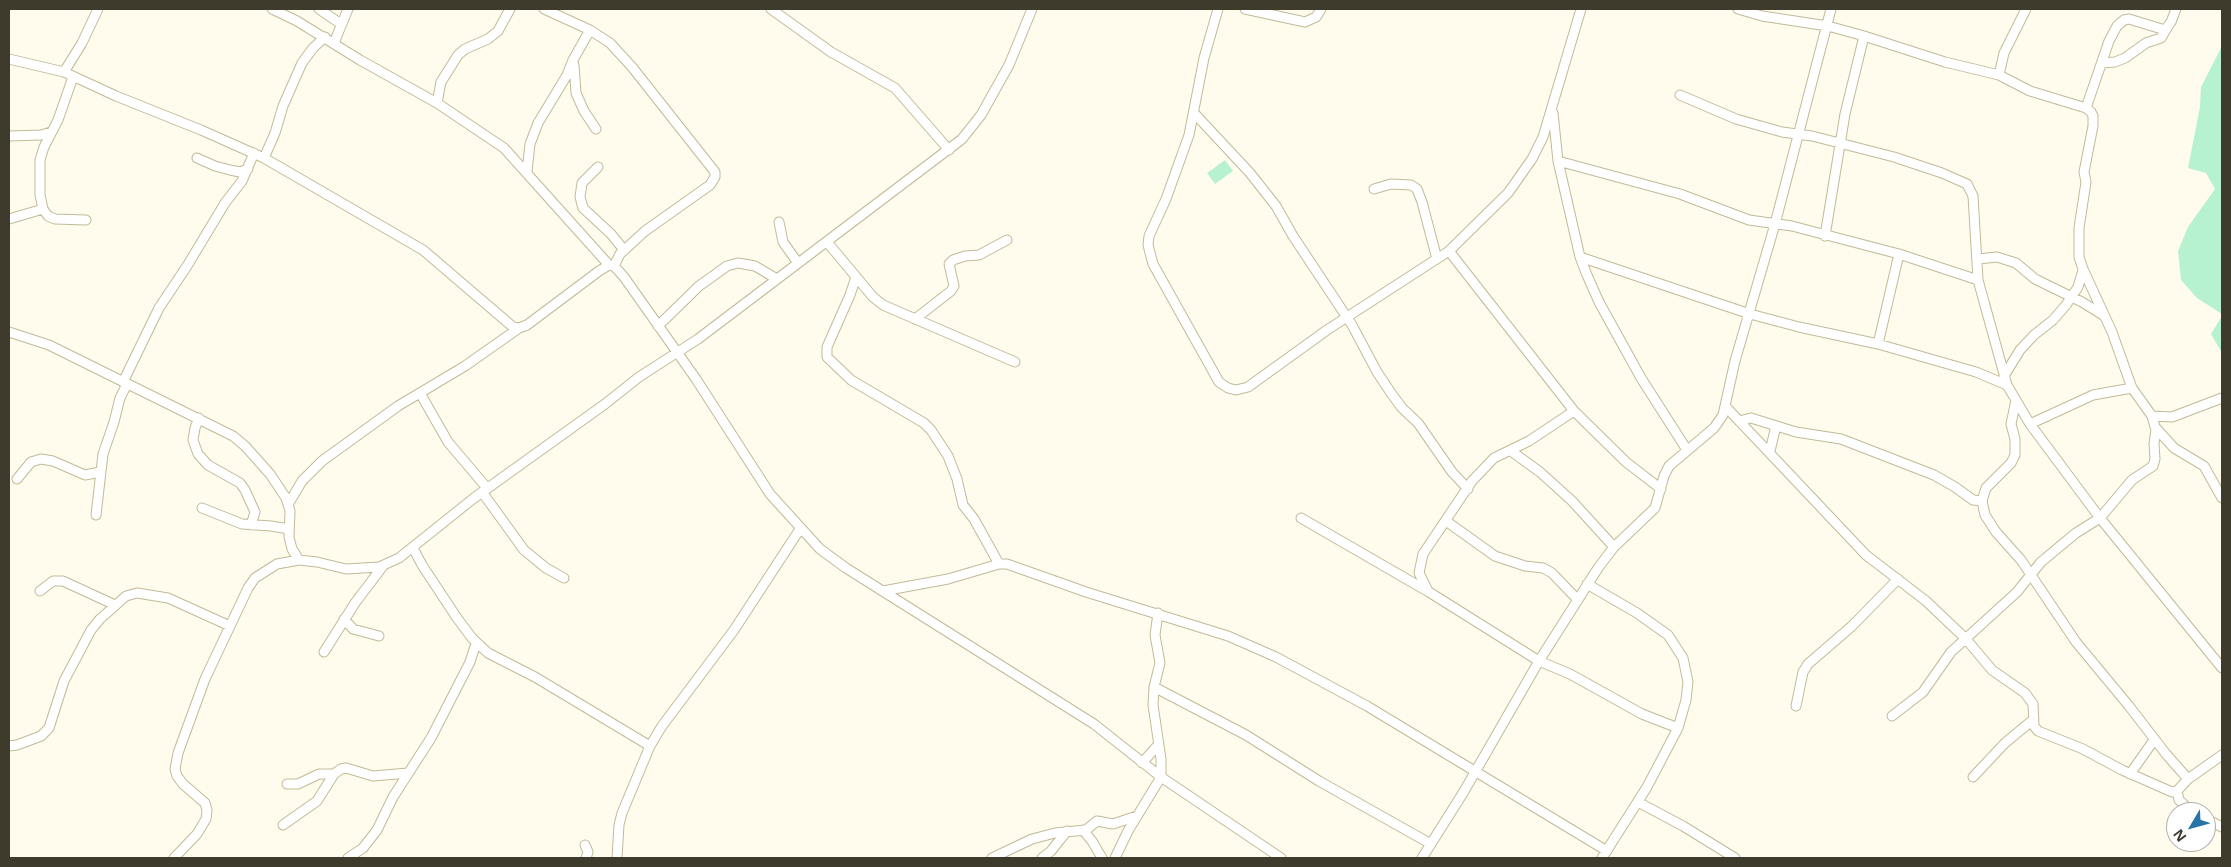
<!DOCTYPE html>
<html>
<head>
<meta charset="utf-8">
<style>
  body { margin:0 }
  #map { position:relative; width:2231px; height:867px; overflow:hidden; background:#fffced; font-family:"Noto Sans",sans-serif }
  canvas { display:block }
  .frame { position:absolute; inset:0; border:10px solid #3e3b2c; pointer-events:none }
  .north { position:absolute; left:2166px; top:802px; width:50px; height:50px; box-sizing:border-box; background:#fff; border:1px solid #b2b1ab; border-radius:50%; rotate:233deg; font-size:14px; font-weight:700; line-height:20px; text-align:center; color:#3e3b2c }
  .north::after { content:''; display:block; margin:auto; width:18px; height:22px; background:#2775a7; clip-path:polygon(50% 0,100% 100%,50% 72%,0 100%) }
</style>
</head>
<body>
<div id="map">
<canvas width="2231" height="867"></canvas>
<div class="frame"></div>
<div class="north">N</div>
</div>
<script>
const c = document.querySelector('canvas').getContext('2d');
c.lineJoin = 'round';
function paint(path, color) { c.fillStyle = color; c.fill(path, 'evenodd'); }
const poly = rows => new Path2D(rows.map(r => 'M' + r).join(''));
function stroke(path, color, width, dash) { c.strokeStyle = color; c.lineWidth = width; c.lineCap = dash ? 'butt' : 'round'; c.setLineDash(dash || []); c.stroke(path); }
paint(poly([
  [2222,46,2222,314,2197,298,2181,280,2178,251,2188,227,2215,189,2206,173,2188,168,2200,107,2201,87],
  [1225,160,1233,171,1215,184,1207,173],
  [2222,316,2222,353,2211,334]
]), '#b6f2cf');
const street = poly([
  [272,9,297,21,360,60,437,103,504,148,609,265],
  [319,9,341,24],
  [544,9,590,30,610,43,632,67,715,172,715,177,710,185,645,231,620,254,614,266],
  [771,9,831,52,895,88,949,150],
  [1218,9,1204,58,1189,135,1166,199,1149,236,1148,245,1153,264,1219,382,1228,388,1236,390,1248,387,1327,330,1449,251,1508,193,1532,159,1543,137,1581,9],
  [1245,9,1305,22,1316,17,1321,9],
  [1738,9,1762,16,1828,26,1864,36,1945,62,1999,75,2030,91,2086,108,2091,112,2093,116,2093,126,2084,172,2086,182,2079,228,2079,257,2083,269,2112,332,2132,388,2152,416,2155,427,2174,448,2204,466,2222,498],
  [334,43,348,9],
  [9,59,64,72,116,96,201,130,264,158,423,250,513,327,519,328,527,325,599,271,609,265,614,266,624,277,696,379,770,494,820,549,846,568,1094,724,1161,777,1281,858],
  [2102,63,2115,62,2125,58,2146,43,2161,38,2167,28],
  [574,65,576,93,584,111,596,129],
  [64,72,82,43,98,9],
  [1999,75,2004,53,2026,9],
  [73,77,58,120,44,147,40,160,40,195,43,209,48,216,55,219,86,220],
  [1680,95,1736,119,1782,132,1812,136,1894,157,1942,173,1967,184,1973,196,1978,280,2007,385,2030,424,2100,518,2222,668],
  [437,103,441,82,458,55,465,49,488,39,498,31,510,9],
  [2086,108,2109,41,2117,26,2124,20,2129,19,2165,30,2171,22,2176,9],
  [1194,113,1250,173,1276,206,1293,236,1352,325,1377,372,1391,393,1402,408,1418,423,1452,472,1468,489],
  [1553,113,1558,161,1580,257,1587,275,1599,302,1641,378,1687,450],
  [9,136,41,135,51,132],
  [197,158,215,166,230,170,240,172,248,169],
  [264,158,275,133,283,106,302,63,313,48,325,37],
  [1558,161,1680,194,1749,220,1792,226,1899,254,1978,280],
  [598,167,582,183,580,197,583,208,611,234,624,250],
  [527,171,530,144,538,123,567,75,573,60,590,30],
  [1374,189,1391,184,1411,185,1417,189,1422,202,1437,259],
  [9,219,43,209],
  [779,222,783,242,798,263],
  [1825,236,1845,114,1864,36],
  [827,242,873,297,883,305,1015,362],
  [1449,251,1574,411,1626,462,1661,489],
  [1580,257,1750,314,1799,327,1878,344,1976,372,2007,385],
  [1978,259,1997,257,2016,263,2035,279,2082,302,2103,315],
  [856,277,850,295,827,347,827,357,851,380,924,423,931,430,948,456,957,479,963,505,974,519,999,564],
  [915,319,951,291,954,286,949,264,953,260,965,256,979,255,1007,240],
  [658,326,699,286,727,266,738,263,755,266,777,279],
  [9,332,49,345,233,436,245,446,270,474,286,498,290,511,289,537,292,549,299,560],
  [1878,344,1899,254],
  [2004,376,2020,350,2034,335,2053,320,2066,305,2078,287,2083,270],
  [123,382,159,308,187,266,225,203,242,181,254,153],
  [420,393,448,442,487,488],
  [2016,400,2011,424,2015,439,2015,455,2011,463,1986,488,1982,501,1985,515,1996,532,2021,560,2076,642,2129,706,2166,754,2188,779],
  [1726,407,1866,555,1926,601,1966,639,1992,670,2025,693,2033,704,2034,726,2038,731,2083,749,2122,770,2172,792,2177,791,2188,779,2222,755],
  [2152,416,2172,417,2222,398],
  [199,418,195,428,193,440,198,454,208,465,240,483,245,490,255,512,251,525],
  [1739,421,1751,418,1796,432,1841,439,1934,475,1955,487,1973,500,1982,501],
  [2030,424,2093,395,2132,388],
  [1511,451,1540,472,1572,501,1614,547],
  [1770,451,1776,426],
  [17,479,31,462,41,459,53,461,85,475,100,472],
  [482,492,524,550,546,568,564,578],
  [289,503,302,481,322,461,398,406,465,366,519,328],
  [202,508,242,524,271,526,289,529],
  [96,515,103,454,114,422,120,398,127,384],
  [1301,518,1429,592,1539,661,1570,674,1642,714,1678,728],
  [1446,521,1495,556,1525,566,1543,568,1552,573,1578,600],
  [413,548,422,565,457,618,472,638,488,653,535,677,650,746],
  [1587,584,1637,613,1668,635,1683,658,1688,682,1686,700,1678,728,1647,787,1602,858],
  [40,591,53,581,63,581,115,605],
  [883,591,948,579,999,564,1007,564,1086,592,1228,636,1276,657,1367,706,1607,851],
  [1428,591,1419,573,1423,554,1472,481,1494,458,1529,441,1574,411],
  [344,619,353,629,379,636],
  [324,652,355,603,383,566],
  [1154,687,1246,735,1319,781,1431,844],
  [1796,706,1803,672,1808,664,1852,626,1898,579],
  [1892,716,1923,692,1951,652,2017,592,2041,562,2076,533,2100,518,2132,480,2153,466,2155,459,2154,444,2156,429],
  [9,746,17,745,41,736,49,728,64,681,91,630,100,619,126,596,137,593,168,598,230,626],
  [1142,763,1159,744],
  [2130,774,2154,740],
  [1973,777,2005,743,2034,719],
  [287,784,298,784,319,774,334,774],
  [2177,791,2179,800,2192,812],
  [1638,802,1683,826,1735,858],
  [2206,819,2222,827],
  [283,825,317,801,334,774,341,769,346,768,373,776,408,773],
  [1083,830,1092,841,1102,858],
  [585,845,588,852,586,858],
  [174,858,197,834,206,819,207,810,205,803,183,784,177,776,175,769,178,753,205,679,248,588,255,578,277,564,299,560,317,562,346,569,379,567,399,558,474,498,605,404,639,377,698,339,962,139,981,115,1009,65,1032,9],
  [348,858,363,848,377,830,393,797,431,738,470,662,476,643],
  [617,858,619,825,622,813,650,746,662,726,734,630,800,529],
  [992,858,1032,839,1055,833,1086,830,1097,821,1113,824,1137,816],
  [1042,858,1051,851,1067,831],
  [1115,858,1128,831,1161,777,1161,759,1153,705,1154,687,1160,663,1155,635,1158,613],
  [1422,858,1463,793,1539,661,1598,568,1614,547,1655,508,1664,476,1669,466,1714,428,1723,415,1735,361,1775,224,1831,9]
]);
stroke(street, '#c2ba97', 11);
stroke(street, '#fff', 9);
</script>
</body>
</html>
